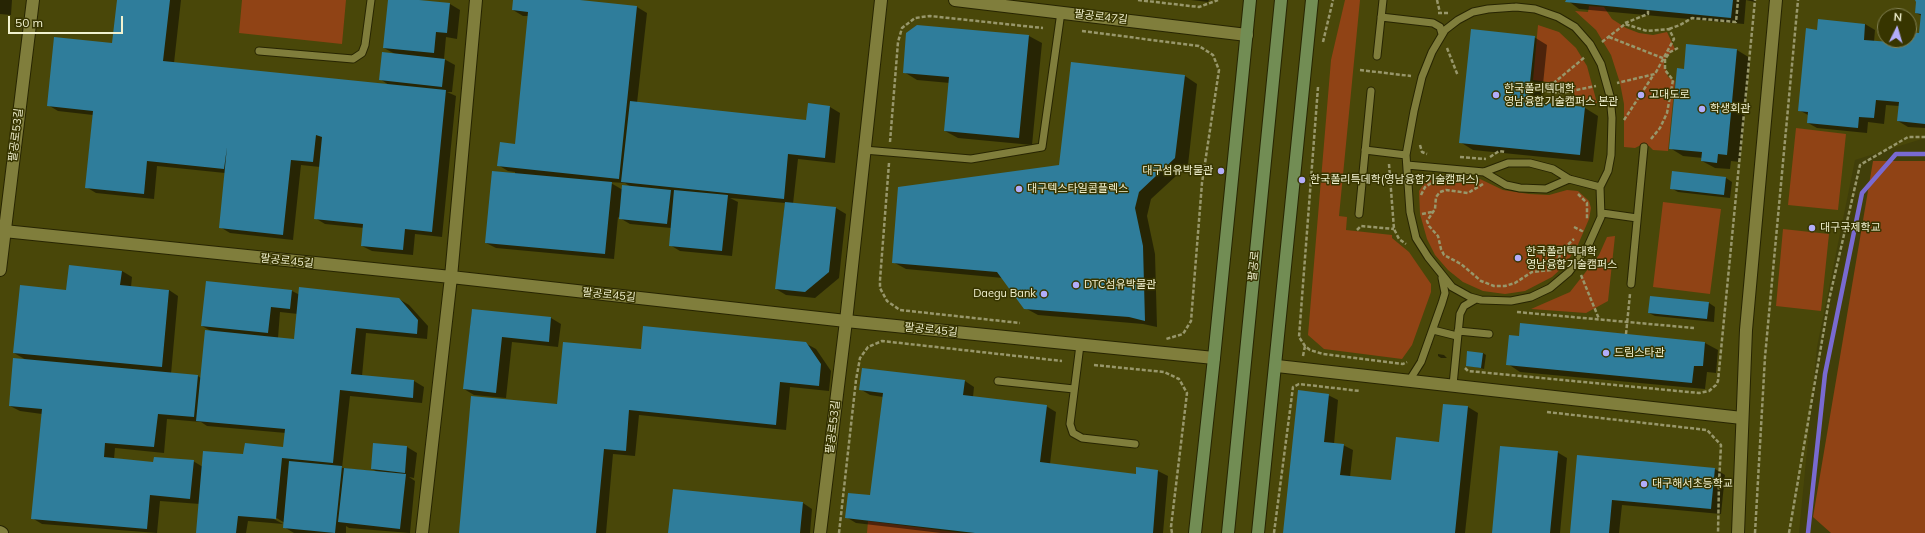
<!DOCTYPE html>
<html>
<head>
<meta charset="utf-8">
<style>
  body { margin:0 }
  #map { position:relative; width:1925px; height:533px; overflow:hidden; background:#413f0a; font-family:Mulish,sans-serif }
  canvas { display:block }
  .north { position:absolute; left:1877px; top:8px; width:40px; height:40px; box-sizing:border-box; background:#373500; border:1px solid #828153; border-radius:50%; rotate:5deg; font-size:11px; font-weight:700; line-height:16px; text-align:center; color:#f2f2d0 }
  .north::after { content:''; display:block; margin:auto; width:14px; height:18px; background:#b3adf9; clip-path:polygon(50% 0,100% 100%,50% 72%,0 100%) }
  .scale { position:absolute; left:8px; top:16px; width:115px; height:18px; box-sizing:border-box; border:2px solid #f2f2d0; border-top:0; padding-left:5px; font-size:12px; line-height:14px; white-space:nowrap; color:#f2f2d0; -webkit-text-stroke:3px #373500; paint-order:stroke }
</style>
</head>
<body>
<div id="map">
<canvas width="1925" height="533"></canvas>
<div class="north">N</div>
<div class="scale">50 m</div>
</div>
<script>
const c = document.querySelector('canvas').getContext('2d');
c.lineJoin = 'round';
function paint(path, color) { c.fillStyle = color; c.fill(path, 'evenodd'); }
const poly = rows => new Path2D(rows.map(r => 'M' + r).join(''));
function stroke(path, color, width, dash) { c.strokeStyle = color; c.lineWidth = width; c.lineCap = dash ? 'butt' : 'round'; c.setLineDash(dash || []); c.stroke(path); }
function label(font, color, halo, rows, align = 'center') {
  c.font = font + ' Mulish,"Noto Sans KR",sans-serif'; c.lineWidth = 3; c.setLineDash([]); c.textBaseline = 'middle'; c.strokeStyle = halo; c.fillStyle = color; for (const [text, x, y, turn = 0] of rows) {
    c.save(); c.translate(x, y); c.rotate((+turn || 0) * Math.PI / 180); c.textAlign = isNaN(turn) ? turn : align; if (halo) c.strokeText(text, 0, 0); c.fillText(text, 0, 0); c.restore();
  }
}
paint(poly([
  [0,0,1925,0,1925,138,1855,160,1817,347,1799,533,0,533],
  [1885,16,1909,16,1909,40,1885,40]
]), '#494709');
paint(poly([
  [242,0,346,0,342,44,239,33],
  [1345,0,1360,0,1339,216,1347,217,1346,230,1392,235,1392,238,1409,252,1431,284,1431,292,1412,345,1402,359,1324,349,1308,335,1331,60],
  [1589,6,1604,7,1612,19,1626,28,1639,33,1653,35,1667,32,1675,49,1666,57,1664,64,1668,77,1675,81,1668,151,1653,150,1649,146,1641,145,1635,148,1624,147,1624,104,1620,83,1611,55,1596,30,1575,11,1588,12],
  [1538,25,1559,32,1576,48,1587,66,1597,103,1579,102,1570,87,1562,84,1533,80],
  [1796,128,1846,134,1838,210,1788,205],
  [1873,161,1925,161,1925,533,1831,533,1813,517],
  [1441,175,1480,179,1503,190,1529,194,1549,195,1567,190,1578,191,1589,201,1591,208,1589,219,1577,247,1564,266,1552,277,1525,291,1505,294,1483,291,1463,282,1448,270,1435,255,1427,239,1420,214,1419,191,1425,182],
  [1663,202,1721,209,1710,294,1653,287],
  [1783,229,1829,234,1821,311,1776,306],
  [1615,236,1608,301,1586,313,1531,309,1570,292,1599,255,1607,237],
  [868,521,962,533,867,533]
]), '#904315');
paint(poly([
  [0,0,12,0,11,15,0,14],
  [118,0,181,0,174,63,389,85,380,79,395,54,384,48,389,0,450,4,460,10,457,39,446,37,444,59,455,65,452,92,447,92,456,96,442,237,415,234,413,255,372,251,362,246,364,228,325,224,315,218,320,167,301,165,293,240,230,233,220,227,225,173,157,166,154,199,96,193,86,187,93,115,58,111,48,105,113,44],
  [514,0,570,0,637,7,647,13,637,103,807,121,809,104,830,107,840,113,835,163,798,159,793,204,836,208,846,214,839,278,815,298,786,295,776,289,785,203,730,198,738,202,732,256,680,251,670,245,671,228,630,224,618,217,614,259,496,248,486,243,515,174,515,172,508,171,498,165,516,145,529,16,523,16,513,10],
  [609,182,625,183,631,187,623,190],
  [1191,0,1209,0,1208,2],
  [1567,0,1756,0,1755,2,1746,0,1744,24,1579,9],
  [1916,0,1925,0,1925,128,1908,127,1898,121,1899,106,1886,105,1884,124,1868,122,1867,133,1817,128,1808,123,1808,115,1799,110,1818,31,1865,24,1875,30,1874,42,1905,44,1905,40,1909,40,1909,33,1920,34,1922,16,1916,13,1917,2],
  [1029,36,1042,43,1032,145,958,138,945,131,950,83,917,80,904,72],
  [1534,37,1547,45,1541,104,1585,108,1598,116,1593,162,1473,150,1460,142],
  [1687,45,1737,50,1750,58,1740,162,1731,161,1730,169,1715,168,1702,161,1703,158,1683,156,1670,148,1685,70],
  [1185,76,1197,84,1188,165,1151,199,1147,216,1155,254,1157,327,1143,324,1038,315,1025,308,1003,278,906,269,893,262,1060,166],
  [1726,178,1732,182,1730,198,1678,192,1671,188],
  [122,271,132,277,131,287,169,290,178,296,171,374,198,376,202,379,213,332,202,326,207,283,292,291,300,295,399,299,409,305,428,326,427,339,366,333,362,376,414,381,424,387,422,403,350,396,342,468,378,472,372,469,374,444,407,447,417,453,414,478,409,477,415,481,410,533,349,528,346,526,346,533,294,533,284,527,285,523,273,516,272,518,283,524,248,521,246,533,197,533,200,504,160,501,157,533,42,524,32,518,42,414,20,411,10,406,28,361,14,353,67,291],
  [280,312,298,314,295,340,278,338],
  [167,419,201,422,207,426,286,433,284,448,203,467,193,461,154,463,114,459,115,448,164,453],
  [1709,303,1715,307,1714,322,1655,316,1649,313],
  [472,310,551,318,561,324,558,347,512,342,506,398,474,395,464,389],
  [805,343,816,349,831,371,829,391,790,387,786,430,639,415,635,456,613,454,606,533,460,533,558,405,642,350],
  [1705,343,1718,350,1716,373,1707,372,1705,389,1520,372,1508,364],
  [1483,353,1486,355,1484,369,1467,365],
  [1438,354,1444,355,1447,358,1441,358,1438,356],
  [965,381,974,387,973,397,1046,406,1056,412,1050,464,1137,475,1158,471,1168,476,1163,533,941,533,856,523,846,517,871,497,883,397,870,395,860,389],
  [1328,395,1338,400,1334,444,1343,445,1353,450,1350,477,1392,481,1440,443,1468,407,1478,413,1465,533,1284,533],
  [1557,452,1567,458,1560,533,1493,533],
  [1578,456,1715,469,1725,475,1721,514,1622,505,1619,533,1571,533],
  [803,503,812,509,810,533,669,533]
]), '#0007');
stroke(poly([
  [1808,533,1825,374,1862,193,1896,154,1925,154]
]), '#796ad1', 4.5);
paint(poly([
  [117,0,170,0,163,61,446,90,432,232,405,229,403,250,361,246,363,224,314,219,322,137,316,135,313,162,291,160,283,235,219,228,227,147,224,169,147,161,144,194,85,188,93,111,47,106,54,37,112,43],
  [388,0,419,0,450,3,447,33,436,32,434,53,383,48],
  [513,0,580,0,637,6,619,179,497,166,500,142,515,144,528,12,512,10],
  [1566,0,1733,0,1731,18,1565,2],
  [1915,0,1925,0,1925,124,1897,121,1899,102,1876,100,1874,118,1859,117,1858,128,1807,123,1808,112,1798,111,1806,28,1817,30,1818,19,1865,24,1864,40,1904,43,1904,40,1909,40,1909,32,1919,33,1921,14,1915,13,1916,2],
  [917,25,1029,35,1019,138,944,131,949,77,903,73,906,33],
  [1471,29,1535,36,1528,101,1585,107,1580,155,1459,143],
  [1686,44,1737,49,1727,155,1718,154,1717,163,1701,161,1702,152,1669,149,1677,68,1684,69],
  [382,52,445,59,442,87,379,80],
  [1071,62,1185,75,1175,158,1139,192,1135,208,1143,246,1145,321,1129,317,1024,309,997,272,892,263,898,187,1059,165],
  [630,101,806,120,808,103,830,106,825,158,788,154,784,199,621,182],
  [492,171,612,182,605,254,485,243],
  [1672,171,1726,177,1724,195,1670,189],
  [622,185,671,190,667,224,619,219],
  [674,190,728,195,722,251,669,246],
  [785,202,836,207,829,272,805,292,775,289],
  [69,265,122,271,120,285,169,290,162,367,13,353,20,285,66,290],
  [206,281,292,290,290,309,271,307,268,333,201,326],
  [299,287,399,298,418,320,417,334,356,328,351,374,414,380,413,398,340,390,333,463,282,458,276,519,238,516,236,533,196,533,203,451,243,454,245,443,283,447,285,429,196,421,205,330,294,339],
  [1650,296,1709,302,1707,319,1648,313],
  [472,309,551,317,549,342,502,337,496,393,463,389],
  [1520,323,1705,342,1703,366,1694,366,1692,383,1506,365,1509,335,1519,336],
  [643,326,806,342,821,364,819,386,780,382,776,425,629,410,626,451,604,449,596,533,459,533,471,396,557,404,563,342,641,349],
  [1467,351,1483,353,1481,368,1466,366],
  [13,358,198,375,194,417,158,414,154,447,105,443,104,457,153,462,154,457,194,460,190,499,150,495,147,529,31,519,42,409,9,406],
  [862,368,965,380,963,395,1047,405,1040,462,1136,474,1136,467,1158,470,1153,533,975,533,845,518,848,493,870,495,883,393,859,390],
  [1298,390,1329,394,1324,442,1344,444,1340,475,1391,480,1396,437,1439,442,1443,404,1468,406,1455,533,1283,533],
  [373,443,407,446,405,473,371,469],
  [1500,446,1558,451,1550,533,1492,533],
  [1577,455,1715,468,1711,509,1612,500,1609,533,1570,533],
  [289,461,342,466,335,533,283,528],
  [344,468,406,474,400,529,338,522],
  [673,489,803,502,800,533,668,533]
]), '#2f7d9b');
const service = poly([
  [1516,7,1535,9,1558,17,1575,27,1590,44,1601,64,1610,96,1612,118,1611,155,1608,171,1600,187,1601,217,1588,246,1569,272,1550,288,1531,297,1511,301,1481,300,1470,297,1452,287,1428,257,1416,238,1410,212,1406,155,1414,111,1422,77,1432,52,1445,30,1458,20,1473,12,1488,9,1516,7],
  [1381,17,1433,23,1440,27,1442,34],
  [259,51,353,59,362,53,365,45,371,0],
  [1377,56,1383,0],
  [864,150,971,159,1042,147,1061,12],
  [1365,150,1406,155],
  [1407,165,1484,172,1508,163,1530,163,1553,169,1569,179,1600,187],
  [1484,172,1506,185,1520,188,1546,189,1569,179],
  [1602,213,1637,218],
  [1359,214,1371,91],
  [1631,284,1644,147],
  [1433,330,1457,336],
  [1458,331,1489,334],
  [1080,345,1070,424,1073,433,1082,438,1135,444],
  [998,381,1074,389],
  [1409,381,1421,362,1442,303,1445,293,1442,278],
  [1453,385,1460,314,1464,306,1476,299]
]);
const minor = poly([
  [4,231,451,277,846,321,1214,358],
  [1277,366,1742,418],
  [422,533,451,277,476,0]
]);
const tertiary = poly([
  [955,0,1247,35],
  [0,270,33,0],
  [0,532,2,533],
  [820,533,846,321,881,0],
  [1738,533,1746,330,1776,0]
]);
const secondary = poly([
  [1195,533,1214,358,1250,0],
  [1228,533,1281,0],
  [1258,533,1312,0]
]);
stroke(service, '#272502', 9);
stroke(minor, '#272502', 14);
stroke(tertiary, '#272502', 14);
stroke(secondary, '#272502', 14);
stroke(poly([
  [1138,0,1199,7,1218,0],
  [1437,0,1440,13],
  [1438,13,1449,13],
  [1625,23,1648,14,1648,10],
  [1669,29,1680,25,1692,18,1736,22,1738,0],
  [1082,31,1199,46,1213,55,1219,70,1202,183,1191,321,1183,334,1166,339],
  [1609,37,1665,59],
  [1323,42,1333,0],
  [1602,42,1625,24,1647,31,1669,29,1674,39,1655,74,1617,83],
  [1447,48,1458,76],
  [1360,70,1411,76],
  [1318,87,1299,337,1305,346,1310,350,1323,354,1403,364,1407,362],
  [1529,89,1561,93,1596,86],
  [1544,91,1585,57],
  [1624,120,1654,74],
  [1651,139,1660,128,1667,113,1673,80,1665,70,1665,59,1670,52,1678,48],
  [890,142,898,42,902,28,915,18,930,16,1043,28],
  [1420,145,1422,152,1427,154],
  [1460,157,1486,159],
  [1490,157,1499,151,1505,152],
  [889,163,880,280,880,288,887,301,900,310,1020,323],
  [1389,164,1394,229,1399,239,1406,244],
  [1483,184,1468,193,1446,190,1440,192,1436,197,1435,209,1427,221,1429,226,1438,236,1441,249,1444,255,1461,264,1481,281,1494,286,1505,286,1515,283,1532,272,1551,270,1557,265,1561,251,1574,239],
  [1578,194,1587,203,1587,219],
  [1421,195,1425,187,1436,180],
  [1422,214,1432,212],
  [1574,227,1582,231,1583,229],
  [1357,230,1361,226,1394,229],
  [1581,275,1599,319],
  [1517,312,1694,328],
  [1626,334,1630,294],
  [1303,356,1305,346],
  [1094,365,1164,372,1179,379,1187,393,1171,527,1172,533],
  [1465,368,1468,371,1699,393,1709,391,1716,385,1718,381,1755,0],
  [1547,412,1707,430,1721,445,1719,483,1718,533],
  [839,533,856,380,860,358,868,347,882,341,1062,361],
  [1274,533,1293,387,1299,384,1360,391],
  [1755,533,1765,357,1798,0],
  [1789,533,1829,300,1860,165,1908,137,1925,137]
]), '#98976b', 2.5, [4, 2]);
stroke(service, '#807e3c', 7);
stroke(minor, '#807e3c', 12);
stroke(tertiary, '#807e3c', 12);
stroke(secondary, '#728d54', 12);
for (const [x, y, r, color] of [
  [1496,95,4,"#b3adf9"],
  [1641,95,4,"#b3adf9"],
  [1702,109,4,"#b3adf9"],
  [1221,171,4,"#b3adf9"],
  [1302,180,4,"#b3adf9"],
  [1019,189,4,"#b3adf9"],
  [1812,228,4,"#b3adf9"],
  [1518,258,4,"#b3adf9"],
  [1076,285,4,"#b3adf9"],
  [1044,294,4,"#b3adf9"],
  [1606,353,4,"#b3adf9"],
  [1644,484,4,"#b3adf9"]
]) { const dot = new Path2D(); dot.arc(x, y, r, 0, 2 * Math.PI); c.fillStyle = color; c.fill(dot); stroke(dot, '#373500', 1.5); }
label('11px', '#f2f2d0', '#373500', [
  ["팔공로47길",1101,17,7],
  ["팔공로53길",16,135,-83],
  ["팔공로45길",287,261,6],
  ["팔공로",1254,266,-84],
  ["팔공로45길",609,295,6],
  ["팔공로45길",931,330,6],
  ["팔공로53길",833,427,-83]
]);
label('11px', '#f2f2d0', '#373500', [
  ["한국폴리텍대학",1504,89],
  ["영남융합기술캠퍼스 본관",1504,102],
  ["고대도로",1649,95],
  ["학생회관",1710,109],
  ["대구섬유박물관",1213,171,"right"],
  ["한국폴리특데학(영남융합기술캠퍼스)",1310,180],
  ["대구텍스타일콤플렉스",1027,189],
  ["대구국제학교",1820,228],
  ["한국폴리텍대학",1526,252],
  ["영남융합기술캠퍼스",1526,265],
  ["DTC섬유박물관",1084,285],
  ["Daegu Bank",1036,294,"right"],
  ["드림스타관",1614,353],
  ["대구해서초등학교",1652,484]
], 'left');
</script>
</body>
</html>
